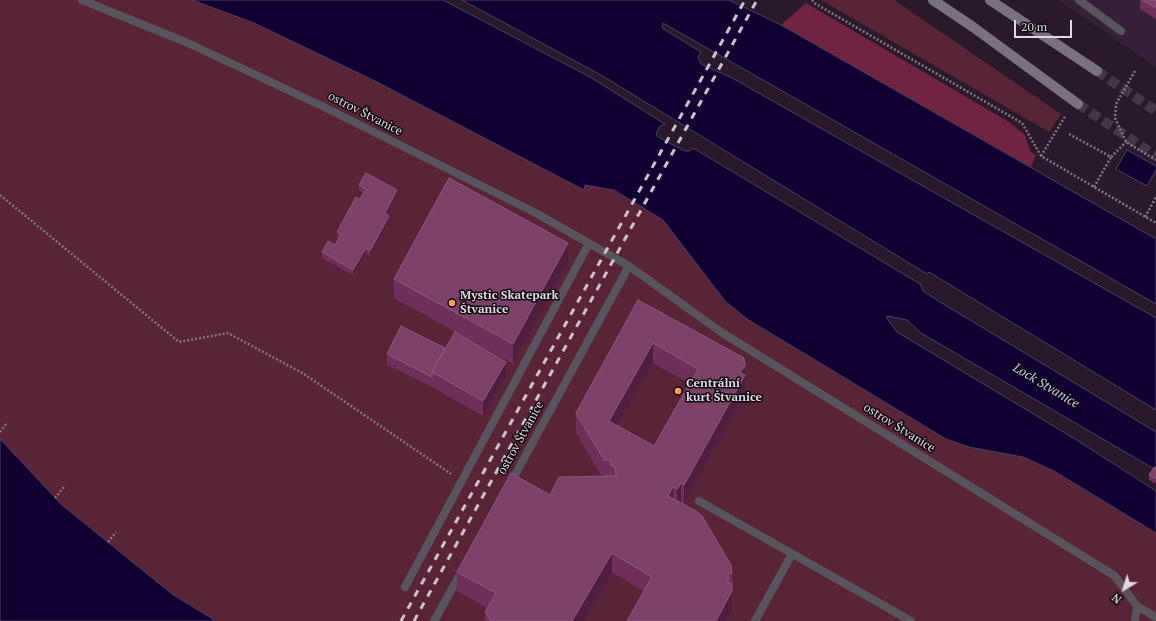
<!DOCTYPE html>
<html>
<head>
<meta charset="utf-8">
<style>
  body { margin:0 }
  #map { position:relative; width:1156px; height:621px; overflow:hidden; background:#29192a; font-family:"PT Serif",serif }
  canvas { display:block }
  .north { position:absolute; left:1104px; top:569px; width:40px; height:40px; -webkit-text-stroke:3px #0d070e; paint-order:stroke; rotate:218deg; font-size:11px; font-weight:700; line-height:16px; text-align:center; color:#e2d8e3 }
  .north::after { content:''; display:block; margin:auto; width:14px; height:18px; background:#e2d8e3; clip-path:polygon(50% 0,100% 100%,50% 72%,0 100%) }
  .scale { position:absolute; left:1014px; top:20px; width:58px; height:18px; box-sizing:border-box; border:2px solid #e2d8e3; border-top:0; padding-left:5px; font-size:12px; line-height:14px; white-space:nowrap; color:#e2d8e3; -webkit-text-stroke:3px #0d070e; paint-order:stroke }
</style>
</head>
<body>
<div id="map">
<canvas width="1156" height="621"></canvas>
<div class="north">N</div>
<div class="scale">20 m</div>
</div>
<script>
const c = document.querySelector('canvas').getContext('2d');
c.lineJoin = 'round';
function paint(path, color) { c.fillStyle = color; c.fill(path, 'evenodd'); }
const poly = rows => new Path2D(rows.map(r => 'M' + r).join(''));
function stroke(path, color, width, dash) { c.strokeStyle = color; c.lineWidth = width; c.lineCap = dash ? 'butt' : 'round'; c.setLineDash(dash || []); c.stroke(path); }
function label(font, color, halo, rows, align = 'center') {
  c.font = font + ' "PT Serif",serif'; c.lineWidth = 3; c.setLineDash([]); c.textBaseline = 'middle'; c.strokeStyle = halo; c.fillStyle = color; for (const [text, x, y, turn = 0] of rows) {
    c.save(); c.translate(x, y); c.rotate((+turn || 0) * Math.PI / 180); c.textAlign = isNaN(turn) ? turn : align; if (halo) c.strokeText(text, 0, 0); c.fillText(text, 0, 0); c.restore();
  }
}
paint(poly([
  [1058,0,1156,0,1156,67]
]), '#352137');
paint(poly([
  [0,0,192,0,254,23,375,81,584,190,585,185,614,190,663,220,725,301,747,319,946,439,969,447,1023,457,1054,471,1156,533,1156,621,216,621,172,594,62,505,0,439],
  [821,0,894,0,1061,114,1049,132]
]), '#592436');
paint(poly([
  [806,3,1009,122,1025,135,1030,151,1036,155,1031,167,781,25]
]), '#722341');
const water = poly([
  [192,0,443,0,590,77,665,124,660,126,656,134,658,137,685,151,690,151,693,148,920,284,923,291,940,302,1156,432,1156,470,921,333,907,320,888,316,886,317,897,332,1075,439,1156,491,1156,533,1054,471,1023,457,969,447,946,439,747,319,725,301,663,220,614,190,585,185,584,190,375,81,254,23,192,0],
  [462,0,729,0,781,25,1156,239,1156,304,663,23,662,28,701,52,698,57,701,64,732,78,1156,318,1156,410,929,272,927,274,601,75,462,0],
  [1127,150,1156,166,1156,170,1147,186,1116,169,1127,150],
  [0,439,62,505,172,594,216,621,0,621,0,439]
]);
paint(water, '#0f0031');
stroke(water, '#4e4166', 1);
stroke(poly([
  [1097,71,1156,111],
  [1078,104,1156,156]
]), '#453646', 10, [10, 5]);
stroke(poly([
  [812,0,814,3,1022,123,1041,156,1156,223],
  [1135,71,1116,104,1115,118,1126,142,1156,160],
  [1069,134,1111,157,1126,142],
  [1041,156,1066,115],
  [1094,187,1111,157],
  [0,195,179,342,228,333,304,374,451,474],
  [1145,217,1156,197],
  [0,432,7,423],
  [55,498,64,487],
  [108,542,116,532]
]), '#847685', 2.5, [2, 2]);
stroke(poly([
  [82,0,188,43,322,106,534,212,629,266,721,332,1115,576,1137,606,1135,621],
  [1079,0,1121,31],
  [510,484,629,266],
  [699,501,911,621],
  [405,587,589,243],
  [1137,606,1156,617],
  [434,621,462,571],
  [755,621,792,554]
]), '#58545e', 8);
stroke(poly([
  [933,0,973,27,1078,104],
  [990,0,1097,71]
]), '#797181', 10);
stroke(poly([
  [401,621,745,0],
  [414,621,757,0]
]), '#ccc1cd', 3, [7, 7]);
paint(poly([
  [1140,0,1156,0,1156,19,1140,9],
  [359,185,397,196,387,214,389,221,370,256,366,253,353,275,322,258,322,252,335,245,339,238,337,237,337,232,360,199,364,193,359,190],
  [568,263,513,364,394,298,394,279],
  [638,300,745,375,745,394,684,504,732,573,732,610,726,621,627,621,644,591,612,572,584,621,485,621,485,612,487,608,457,591,457,572,550,495,602,477,576,433,576,413],
  [653,363,689,383,654,446,617,426],
  [445,348,506,377,483,416,432,387,387,365,387,354],
  [1156,468,1156,484,1149,480,1149,475]
]), '#6f2f5a');
paint(poly([
  [397,190,397,196,385,218,385,213],
  [389,216,389,221,370,256,370,251],
  [568,243,568,263,513,364,513,344],
  [366,248,366,253,353,275,353,270],
  [653,343,653,363,609,440,609,421],
  [506,362,506,377,483,416,483,401],
  [745,366,745,394,684,504,684,485,740,372],
  [681,483,681,502,677,508,677,489],
  [673,487,673,506,668,496],
  [612,553,612,572,584,621,572,621],
  [732,591,732,610,726,621,716,621]
]), '#4e1e41');
const building = poly([
  [1142,0,1156,0,1156,8,1142,0],
  [366,173,397,190,385,213,389,216,370,251,366,248,353,270,322,252,328,241,335,245,341,234,337,232,356,197,360,199,366,189,359,185,366,173],
  [449,178,568,243,513,344,394,279,449,178],
  [638,300,744,358,745,366,740,372,745,375,684,485,681,483,677,489,673,487,668,496,696,511,702,516,731,565,732,573,728,573,728,583,732,583,732,591,716,621,627,621,652,577,612,553,572,621,491,621,485,612,496,593,457,572,511,473,550,495,559,477,616,476,615,467,611,466,611,460,604,460,576,413,638,300],
  [653,343,698,369,654,446,609,421,653,343],
  [401,326,445,348,432,372,432,377,387,354,401,326],
  [455,332,506,362,483,401,432,372,455,332],
  [1154,467,1156,468,1156,479,1149,475,1154,467]
]);
paint(building, '#7b4169');
stroke(building, '#8b597c', 1);
for (const [x, y, r, color] of [
  [452,303,4,"#fd9d55"],
  [678,391,4,"#fd9d55"]
]) { const dot = new Path2D(); dot.arc(x, y, r, 0, 2 * Math.PI); c.fillStyle = color; c.fill(dot); stroke(dot, '#0d070e', 1.5); }
label('12px', '#e2d8e3', '#0d070e', [
  ["ostrov Štvanice",365,114,27],
  ["ostrov Štvanice",899,428,32],
  ["ostrov Štvanice",521,438,-61]
]);
label('bold 12px', '#e2d8e3', '#0d070e', [
  ["Mystic Skatepark",460,296],
  ["Štvanice",460,310],
  ["Centrální",686,384],
  ["kurt Štvanice",686,398]
], 'left');
label('italic 13px', '#ccc9f3', '#0d070e', [
  ["Lock Stvanice",1046,386,31]
]);
</script>
</body>
</html>
